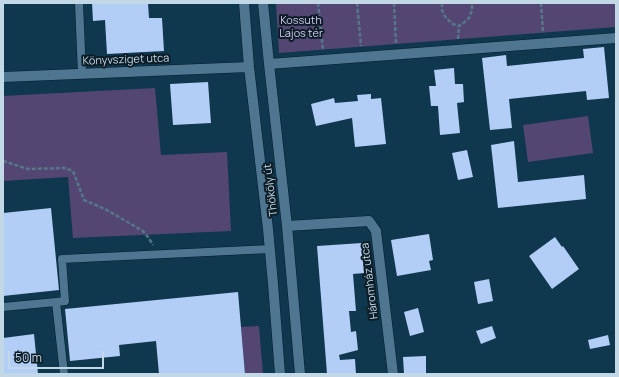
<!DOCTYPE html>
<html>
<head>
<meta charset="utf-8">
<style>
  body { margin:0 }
  #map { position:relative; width:619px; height:377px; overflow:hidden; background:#0f374e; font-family:Manrope,sans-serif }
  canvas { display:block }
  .frame { position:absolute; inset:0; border:4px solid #c3d8e6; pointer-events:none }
  .scale { position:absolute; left:8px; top:351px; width:96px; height:18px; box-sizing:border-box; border:2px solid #c3d8e6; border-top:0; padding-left:5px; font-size:12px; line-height:14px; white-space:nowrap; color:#c3d8e6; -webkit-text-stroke:3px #0c1d27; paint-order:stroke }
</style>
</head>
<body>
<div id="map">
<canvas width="619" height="377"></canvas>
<div class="frame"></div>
<div class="scale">50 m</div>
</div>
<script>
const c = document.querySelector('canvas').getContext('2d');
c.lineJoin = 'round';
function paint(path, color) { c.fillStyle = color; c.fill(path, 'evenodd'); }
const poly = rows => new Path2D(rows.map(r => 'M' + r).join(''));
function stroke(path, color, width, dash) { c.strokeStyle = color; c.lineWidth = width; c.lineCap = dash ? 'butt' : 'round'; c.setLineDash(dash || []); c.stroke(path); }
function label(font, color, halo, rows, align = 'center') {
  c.font = font + ' Manrope,sans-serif'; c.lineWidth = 4; c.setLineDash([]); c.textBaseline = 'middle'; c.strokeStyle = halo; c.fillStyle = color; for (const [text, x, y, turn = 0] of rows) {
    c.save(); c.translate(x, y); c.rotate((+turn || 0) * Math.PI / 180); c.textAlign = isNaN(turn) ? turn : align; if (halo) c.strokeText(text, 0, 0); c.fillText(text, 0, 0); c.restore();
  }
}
paint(poly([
  [276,3,616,3,616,27,279,53],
  [155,88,161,155,227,152,231,231,73,238,68,177,3,181,3,96],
  [588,116,593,153,528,162,523,125],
  [259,326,263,374,245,374,241,327]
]), '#544672');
paint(poly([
  [92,3,148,3,149,18,162,18,164,51,107,54,105,20,93,21],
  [604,47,609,98,587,100,586,91,509,99,512,128,490,130,482,58,506,55,507,66,584,58,583,49],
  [454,68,455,84,463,84,464,102,457,103,460,133,440,135,438,106,431,106,429,86,436,86,434,70],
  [208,82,211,123,173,125,170,84],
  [371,94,371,99,381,98,386,144,355,147,352,118,316,126,311,104,334,98,335,103,358,101,357,95],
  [514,141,518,182,584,175,586,199,498,208,491,145],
  [467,150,473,177,458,180,452,153],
  [51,208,59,290,3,296,3,213],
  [429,234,433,260,429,261,431,270,397,276,391,240],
  [555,237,562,247,563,246,579,269,552,289,529,256],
  [362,243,364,273,353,274,356,311,349,311,351,332,356,331,358,350,339,355,340,360,355,359,356,374,327,374,317,246],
  [489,279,493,301,478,304,474,282],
  [238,292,245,374,159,374,156,341,119,345,120,356,70,361,65,309],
  [418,308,424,332,410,336,404,312],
  [492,326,496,338,481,344,476,331],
  [34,334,38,374,3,374,3,338],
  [608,335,610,345,590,349,588,340],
  [426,356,426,374,404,374,403,357]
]), '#b2cdf6');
const service = poly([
  [79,3,82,74],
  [3,307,56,302],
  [64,374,56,302,65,301,62,259,270,249]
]);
const minor = poly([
  [244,3,249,67,268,229,273,284,280,374],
  [263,3,269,64,287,226,300,374],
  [269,64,616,38],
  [3,77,249,67],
  [287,226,369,221,376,231,393,374]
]);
stroke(service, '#011d2e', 9);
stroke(minor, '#011d2e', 11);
stroke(poly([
  [318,3,323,50],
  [357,3,361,46],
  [394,3,396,44],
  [442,3,442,10,444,15,447,19,453,24,459,26,466,21,469,18,472,10,472,3],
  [541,3,543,33],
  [458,39,459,26],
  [3,161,28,169,64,168,73,171,84,200,105,209,143,231,148,237,153,245]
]), '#56778a', 2.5, [4, 2]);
stroke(service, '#4f7690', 8);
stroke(minor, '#4f7690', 10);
label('11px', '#d4c9f0', '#0c1d27', [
  ["Kossuth",301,21],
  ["Lajos tér",301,34]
]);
label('11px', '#c3d8e6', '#0c1d27', [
  ["Könyvsziget utca",126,60,-2],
  ["Thököly út",271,190,-97],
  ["Háromház utca",370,281,-97]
]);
</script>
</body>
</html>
